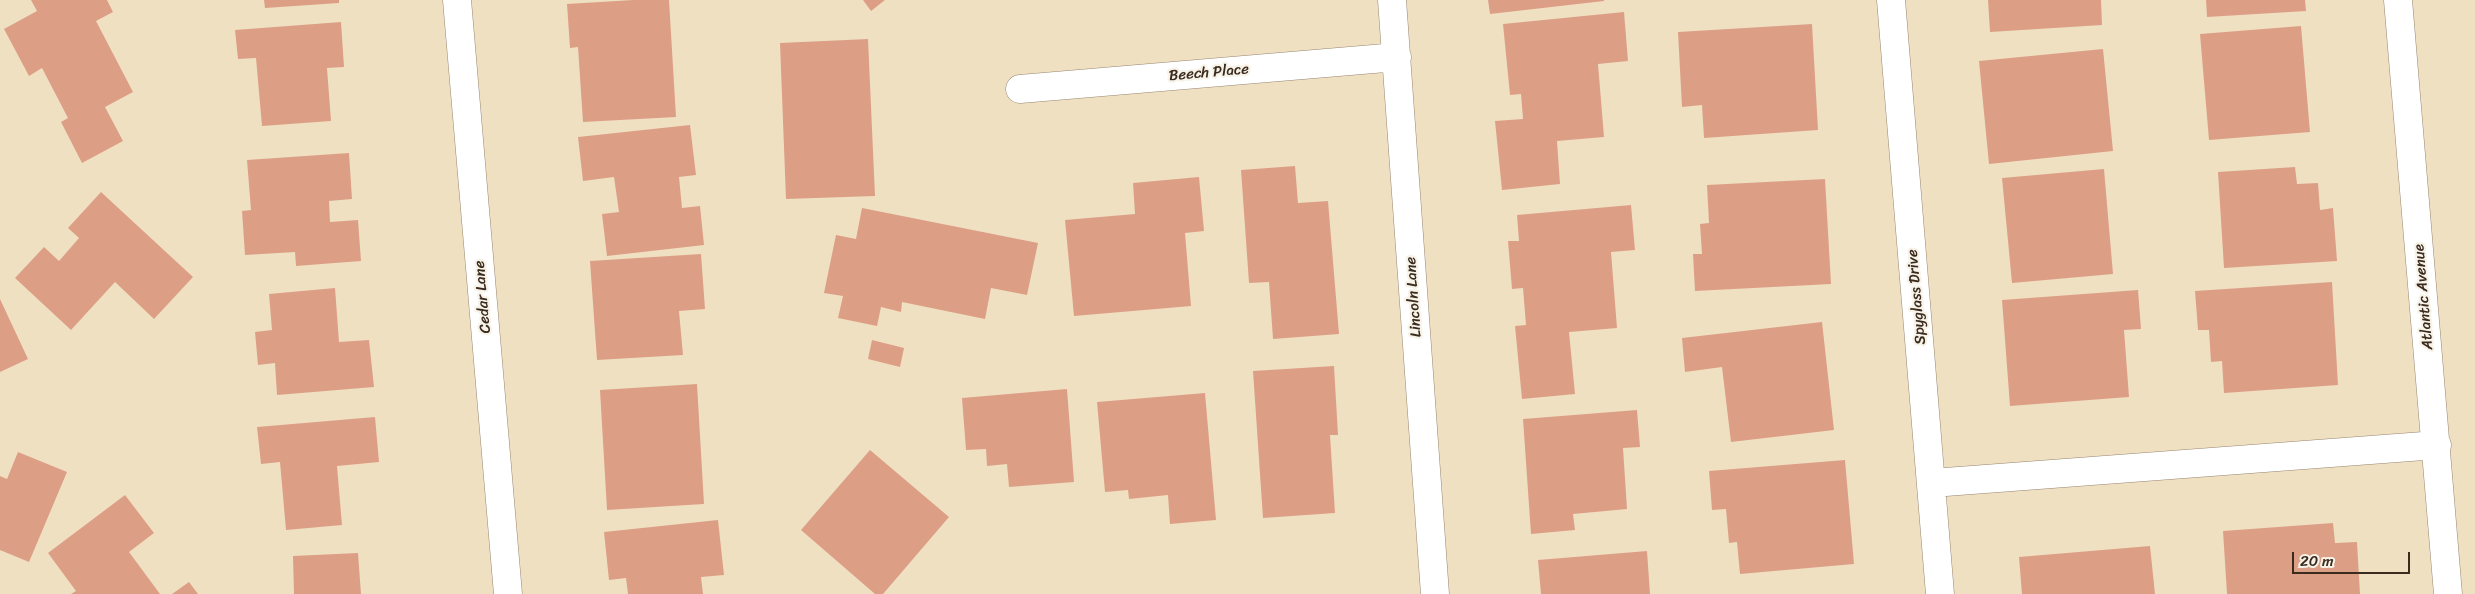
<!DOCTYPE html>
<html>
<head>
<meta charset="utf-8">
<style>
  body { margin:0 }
  #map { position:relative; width:2475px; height:594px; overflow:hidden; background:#f0e0c2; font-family:Sriracha,sans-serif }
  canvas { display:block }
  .scale { position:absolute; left:2292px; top:552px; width:118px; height:22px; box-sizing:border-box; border:2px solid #3b2a1e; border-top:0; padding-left:6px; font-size:15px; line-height:18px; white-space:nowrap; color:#3b2a1e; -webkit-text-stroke:4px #f7f3e8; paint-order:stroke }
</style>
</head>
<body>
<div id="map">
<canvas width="2475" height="594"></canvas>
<div class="scale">20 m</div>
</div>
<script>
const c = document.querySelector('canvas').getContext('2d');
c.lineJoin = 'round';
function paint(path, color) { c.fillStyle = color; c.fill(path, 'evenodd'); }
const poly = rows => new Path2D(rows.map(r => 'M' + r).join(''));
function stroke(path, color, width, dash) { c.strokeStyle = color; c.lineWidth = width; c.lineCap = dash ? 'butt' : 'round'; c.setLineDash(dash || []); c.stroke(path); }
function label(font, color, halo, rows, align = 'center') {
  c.font = font + ' Sriracha,sans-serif'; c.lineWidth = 4.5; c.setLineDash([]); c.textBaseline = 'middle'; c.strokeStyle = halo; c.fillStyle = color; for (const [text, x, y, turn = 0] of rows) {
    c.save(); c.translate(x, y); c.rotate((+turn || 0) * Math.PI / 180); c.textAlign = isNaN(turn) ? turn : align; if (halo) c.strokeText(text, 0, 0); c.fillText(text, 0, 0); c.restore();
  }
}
paint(poly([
  [31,0,107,0,113,12,96,21,133,92,105,107,123,141,82,163,61,122,68,118,42,68,29,76,4,29,37,11],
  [264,0,339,0,339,3,265,8],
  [633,0,669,0,676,117,583,122,578,47,570,48,567,4],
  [863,0,885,0,871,11],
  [1488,0,1604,0,1604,1,1490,14],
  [1988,0,2101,0,2102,25,1990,32],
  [2206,0,2305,0,2306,11,2207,17],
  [1624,12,1628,61,1598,64,1604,137,1557,141,1560,184,1502,190,1495,121,1523,119,1521,94,1510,95,1503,24],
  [341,22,344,67,327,68,331,121,262,126,256,58,238,59,235,30],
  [1812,24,1818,130,1704,138,1702,105,1682,107,1678,32],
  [2301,26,2310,132,2209,140,2200,34],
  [868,39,875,196,786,199,780,43],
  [2103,49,2113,151,1989,164,1979,61],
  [690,125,696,175,679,177,682,208,700,206,704,245,607,256,602,214,619,212,614,177,583,181,578,137],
  [349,153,352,199,329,201,330,222,358,220,361,261,296,266,295,252,245,255,242,211,251,210,247,160],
  [1295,166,1298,203,1328,201,1339,334,1273,339,1269,282,1249,283,1241,170],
  [2295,167,2297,184,2318,183,2320,210,2333,208,2337,261,2224,268,2218,172],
  [2104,169,2113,274,2012,283,2002,178],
  [1199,177,1204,231,1185,233,1191,306,1074,316,1065,220,1135,214,1133,183],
  [1825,179,1831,284,1695,291,1693,254,1702,254,1700,224,1709,223,1707,185],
  [101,192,193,277,154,319,115,282,71,330,15,278,44,247,59,261,79,238,68,228],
  [1631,205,1635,250,1611,252,1617,328,1569,332,1575,394,1522,399,1515,326,1526,325,1523,288,1512,289,1508,241,1519,241,1517,215],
  [862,208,1038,243,1027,295,991,288,985,319,902,302,901,312,881,307,877,326,838,318,843,296,824,293,836,235,856,239],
  [701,254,705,309,679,311,683,355,597,360,590,261],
  [2332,282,2338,385,2224,393,2222,361,2211,362,2209,330,2198,330,2195,291],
  [335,288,339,342,369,340,374,387,277,395,275,363,258,365,255,332,272,330,269,294],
  [2138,290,2141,329,2124,330,2129,397,2010,406,2002,300],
  [0,299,28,359,0,372],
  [1822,322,1834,430,1731,442,1722,367,1685,372,1682,338],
  [872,340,904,348,900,367,868,359],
  [1334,366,1338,435,1330,435,1335,513,1263,518,1253,371],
  [697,384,704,504,607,510,600,390],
  [1067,389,1074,482,1009,487,1007,464,987,466,986,449,966,450,962,398],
  [1205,393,1216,520,1170,524,1168,495,1129,499,1128,490,1105,492,1097,402],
  [1637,410,1640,447,1623,448,1627,509,1573,514,1575,530,1531,534,1523,419],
  [375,417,379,462,337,466,342,525,286,530,280,462,261,464,257,427],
  [870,450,949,517,883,594,875,594,801,530],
  [18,452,67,472,29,562,0,550,0,476,7,479],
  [1845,460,1854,564,1740,574,1737,542,1729,543,1726,509,1712,510,1709,471],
  [125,495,154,533,129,552,160,594,71,594,76,591,48,553],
  [718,520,724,575,701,577,703,594,628,594,626,578,609,580,604,532],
  [2333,523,2335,543,2357,542,2360,594,2227,594,2223,531],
  [2150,546,2155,594,2022,594,2019,557],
  [1647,551,1650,594,1541,594,1538,560],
  [358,553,361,594,294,594,293,556],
  [189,582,198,594,172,594]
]), '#dc9f86');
const minor = poly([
  [457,0,508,594],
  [1392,0,1435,594],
  [1891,0,1940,594],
  [2398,0,2448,594],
  [1020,89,1397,57],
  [1932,483,2437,445]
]);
stroke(minor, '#968570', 29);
stroke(minor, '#fff', 28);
label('15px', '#3b2a1e', '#f7f3e8', [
  ["Beech Place",1209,73,-5],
  ["Cedar Lane",483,297,-95],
  ["Lincoln Lane",1414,297,-94],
  ["Spyglass Drive",1917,297,-95],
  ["Atlantic Avenue",2424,297,-95]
]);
</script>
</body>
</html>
